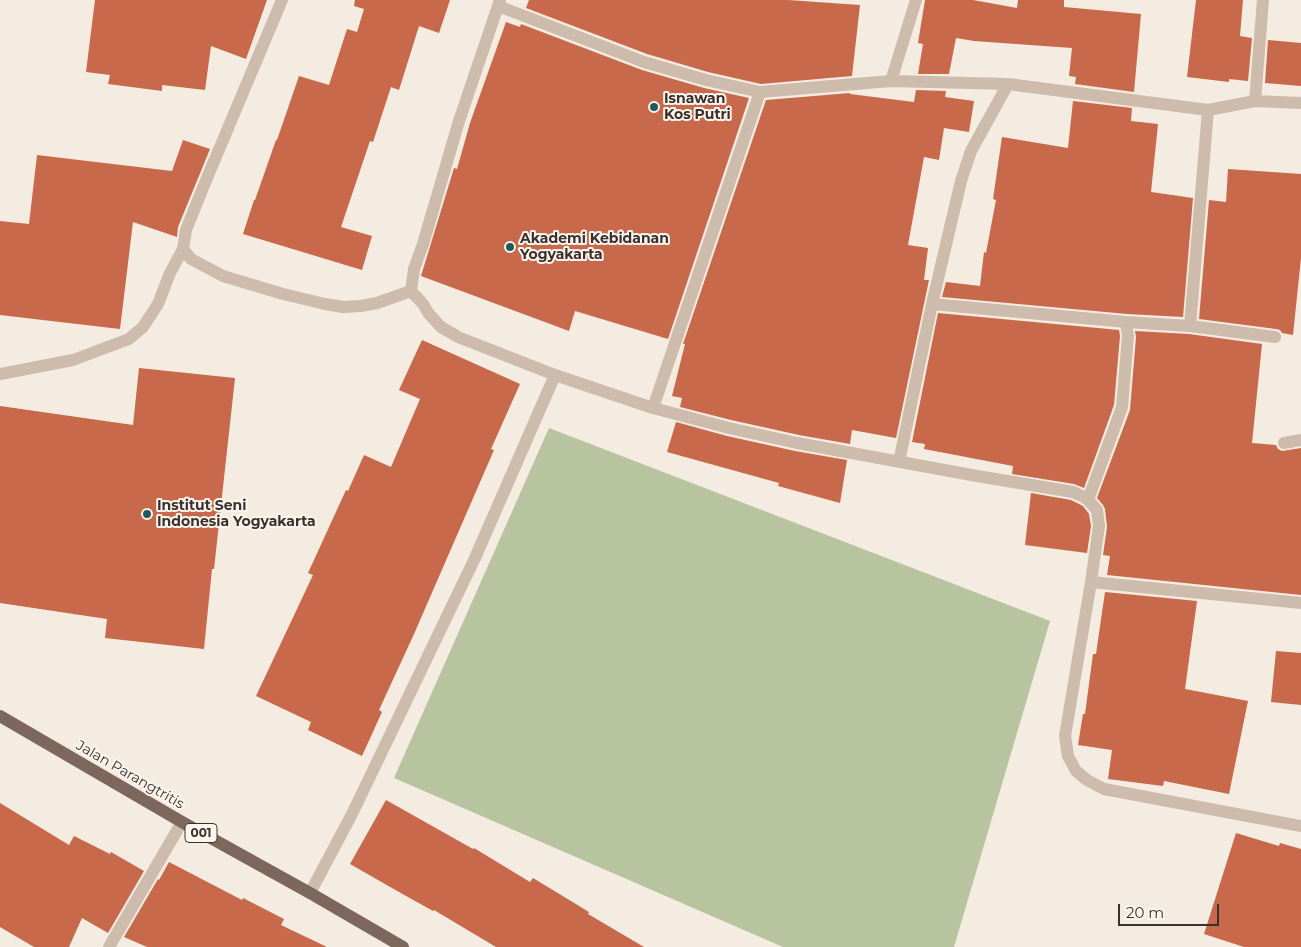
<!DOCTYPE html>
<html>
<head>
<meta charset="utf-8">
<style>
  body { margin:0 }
  #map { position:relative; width:1301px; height:947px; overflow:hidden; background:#f4ebe1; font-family:Montserrat,sans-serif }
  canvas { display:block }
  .scale { position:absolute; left:1118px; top:904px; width:101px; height:22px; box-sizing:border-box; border:2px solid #3b302b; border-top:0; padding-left:6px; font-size:15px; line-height:18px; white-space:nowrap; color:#3b302b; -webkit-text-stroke:4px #fbf5ee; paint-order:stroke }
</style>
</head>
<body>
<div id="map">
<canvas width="1301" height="947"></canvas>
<div class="scale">20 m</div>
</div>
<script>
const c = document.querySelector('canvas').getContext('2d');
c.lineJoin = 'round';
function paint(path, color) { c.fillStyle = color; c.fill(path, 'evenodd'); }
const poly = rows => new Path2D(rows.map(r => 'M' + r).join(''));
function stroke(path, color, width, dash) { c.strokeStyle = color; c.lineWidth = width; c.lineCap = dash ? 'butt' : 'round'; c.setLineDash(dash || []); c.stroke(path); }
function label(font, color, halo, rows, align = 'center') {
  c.font = font + ' Montserrat,sans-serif'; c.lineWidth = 4; c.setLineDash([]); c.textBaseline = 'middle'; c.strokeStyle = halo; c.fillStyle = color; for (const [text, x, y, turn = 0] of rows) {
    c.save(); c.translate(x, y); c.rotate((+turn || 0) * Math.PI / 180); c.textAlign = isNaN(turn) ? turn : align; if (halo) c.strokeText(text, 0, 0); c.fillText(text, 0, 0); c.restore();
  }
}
paint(poly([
  [549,428,1050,621,954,947,783,947,394,778]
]), '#b8c4a0');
paint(poly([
  [95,0,267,0,246,59,211,46,205,90,162,85,162,91,108,84,110,75,86,72],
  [355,0,450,0,439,33,419,26,399,90,391,87,373,142,370,141,341,227,372,236,362,270,243,234,254,200,255,200,276,140,277,140,299,76,329,85,347,29,357,32,364,9,354,6],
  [529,0,788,0,860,5,852,76,761,84,708,72,647,54,526,8],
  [925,0,973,0,1017,8,1018,0,1064,0,1064,7,1141,14,1134,92,1075,84,1076,77,1069,76,1072,48,974,41,956,38,949,74,918,74,923,44,918,43],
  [1196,0,1243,0,1240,36,1252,38,1248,81,1229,79,1229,82,1187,77],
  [506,22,520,27,521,24,642,70,704,88,749,98,668,339,575,311,569,331,421,276,454,168,457,169,470,123],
  [1268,40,1301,43,1301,86,1265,83],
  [916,90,946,91,945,97,974,101,969,132,944,128,939,160,924,157,908,245,928,248,924,280,929,280,896,438,852,430,850,444,799,435,731,420,680,407,682,398,672,396,685,344,683,344,766,100,850,93,850,94,914,102],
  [1073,101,1132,108,1131,121,1158,124,1151,192,1193,198,1183,317,1127,314,942,297,946,282,980,286,984,252,986,253,996,200,993,199,1002,137,1068,148],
  [183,140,210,149,178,227,177,237,133,222,120,329,0,315,0,221,29,224,37,155,172,171],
  [1228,169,1301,174,1301,258,1293,335,1282,333,1280,330,1276,329,1199,319,1209,200,1226,202],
  [938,313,1119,330,1120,336,1114,405,1084,488,1074,484,1012,474,1013,466,924,449,925,444,912,442],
  [1135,331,1189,334,1262,344,1252,443,1276,445,1278,449,1282,451,1301,448,1301,595,1107,575,1110,556,1103,555,1107,527,1105,509,1103,505,1097,498,1130,410,1136,337],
  [422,340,520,384,491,449,494,450,414,634,379,710,382,712,362,756,308,730,311,722,256,696,313,575,308,573,346,490,348,491,364,455,391,467,420,399,399,390],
  [139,368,235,378,214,569,212,569,204,649,105,638,107,619,0,603,0,406,133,425],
  [676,422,727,436,795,451,847,460,840,503,778,486,779,483,667,452],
  [1031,493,1071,500,1083,506,1089,514,1091,526,1087,553,1025,545],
  [1105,592,1197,601,1185,689,1248,701,1229,794,1164,781,1163,786,1108,779,1112,750,1078,745,1083,714,1085,714,1093,654,1096,654],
  [1276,651,1301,653,1301,705,1271,702],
  [386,800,473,849,474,848,530,882,533,878,589,912,588,914,644,947,496,947,434,910,433,911,399,892,350,864],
  [0,803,69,845,74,836,110,854,111,852,144,871,108,933,82,918,69,947,34,947,0,927],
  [1236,833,1279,846,1280,843,1301,849,1301,947,1244,947,1204,934],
  [169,862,242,900,243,898,284,919,281,925,327,947,147,947,124,937,158,879,159,880]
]), '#c8694b');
stroke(poly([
  [0,374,73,360,129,339,143,327,158,304,170,273,183,249]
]), '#cdbbac', 12);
stroke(poly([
  [282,0,207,178,186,230,183,249,191,259,223,276,283,294,325,304,343,307,361,306,377,303,411,291,423,304,429,314,441,327,458,337,555,375,653,408,729,428,797,443,977,476,1073,492,1082,496,1088,500],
  [498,6,644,62,706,80,760,92,891,81,1008,84,1208,110,1255,101,1301,103],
  [891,81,916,0],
  [1255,101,1263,0],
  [411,291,414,269,423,244,459,121,500,0],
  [932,304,1126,322,1190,326,1275,337],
  [1126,322,1128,336,1122,407,1088,500,1097,510,1099,526,1091,582,1065,736,1068,756,1076,771,1087,780,1104,789,1301,826],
  [1190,326,1208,110],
  [653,408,760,92],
  [1284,443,1301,440],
  [899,462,932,304,961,181,971,151,1008,84],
  [1091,582,1301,603],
  [310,893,352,814,475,558,555,375],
  [109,947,182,822]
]), '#cdbbac', 12);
stroke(poly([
  [0,716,182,822,310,893,403,947]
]), '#7d675c', 12);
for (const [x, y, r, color] of [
  [654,107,5,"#1f5a5e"],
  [510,247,5,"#1f5a5e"],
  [147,514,5,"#1f5a5e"]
]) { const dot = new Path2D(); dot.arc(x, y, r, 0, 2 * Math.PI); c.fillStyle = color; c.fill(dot); stroke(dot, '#fbf5ee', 2); }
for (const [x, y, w] of [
  [201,833,32]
]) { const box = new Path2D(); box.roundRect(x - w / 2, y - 9.5, w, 19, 4); c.fillStyle = '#fbf5ee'; c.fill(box); stroke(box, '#3b302b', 1); }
label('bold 12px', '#3b302b', null, [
  ["001",201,833]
]);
label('bold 14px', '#3b302b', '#fbf5ee', [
  ["Isnawan",664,99],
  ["Kos Putri",664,115],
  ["Akademi Kebidanan",520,239],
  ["Yogyakarta",520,255],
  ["Institut Seni",157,506],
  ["Indonesia Yogyakarta",157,522]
], 'left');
label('14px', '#3b302b', '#fbf5ee', [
  ["Jalan Parangtritis",130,775,30]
]);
</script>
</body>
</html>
